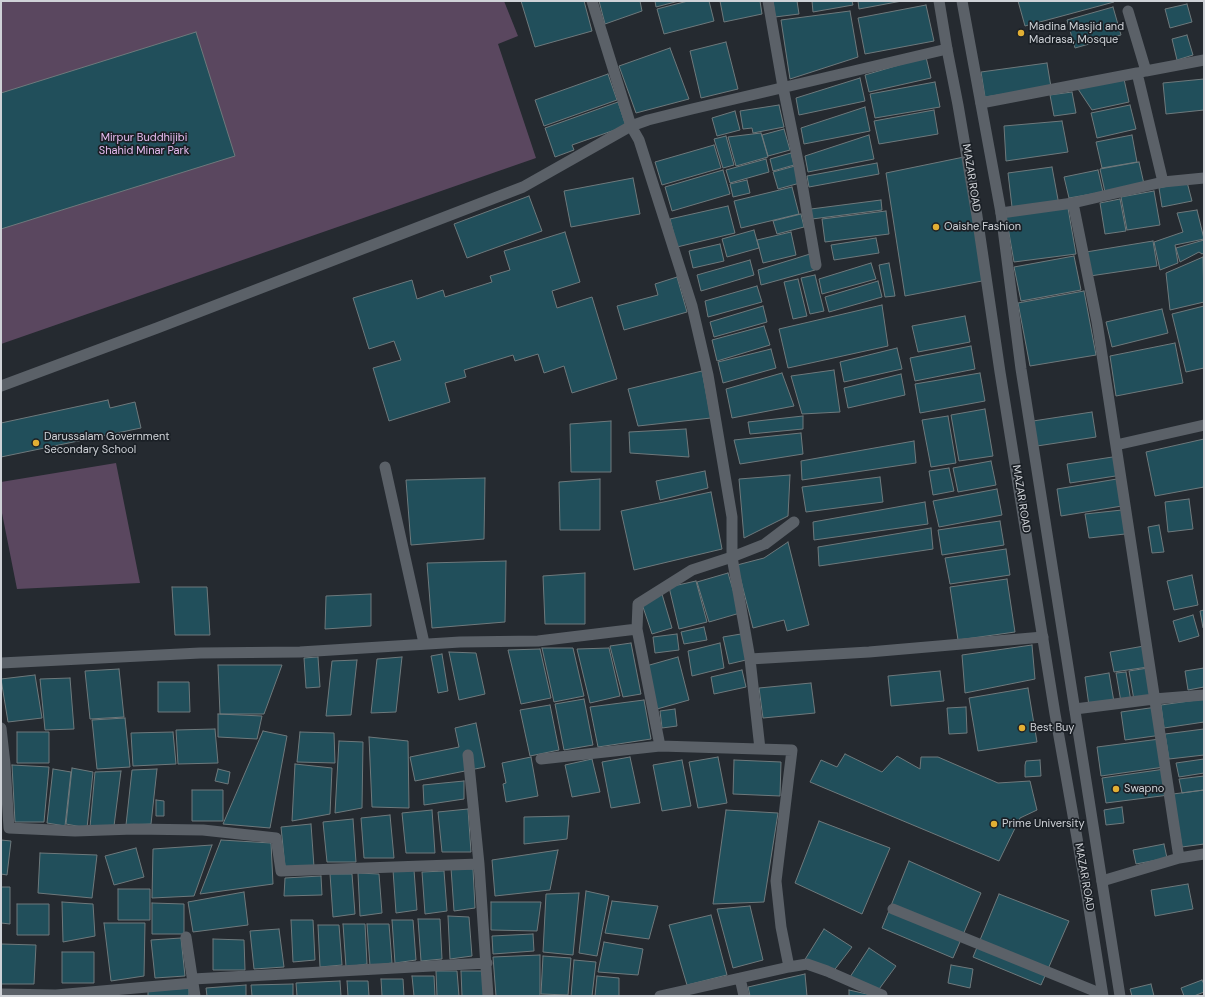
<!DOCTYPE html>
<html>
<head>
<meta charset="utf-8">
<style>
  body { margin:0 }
  #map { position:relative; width:1205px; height:997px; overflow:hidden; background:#252a30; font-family:"DM Sans",sans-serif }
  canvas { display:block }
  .frame { position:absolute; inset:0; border:2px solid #cfd2d7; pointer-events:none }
</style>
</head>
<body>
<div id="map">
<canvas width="1205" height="997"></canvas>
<div class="frame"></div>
</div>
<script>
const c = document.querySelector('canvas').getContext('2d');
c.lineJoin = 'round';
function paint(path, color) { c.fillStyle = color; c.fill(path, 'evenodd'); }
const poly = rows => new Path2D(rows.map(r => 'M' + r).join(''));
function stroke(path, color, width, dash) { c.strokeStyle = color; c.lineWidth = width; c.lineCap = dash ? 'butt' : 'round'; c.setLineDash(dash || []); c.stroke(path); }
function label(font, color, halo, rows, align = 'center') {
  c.font = font + ' "DM Sans",sans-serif'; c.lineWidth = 3.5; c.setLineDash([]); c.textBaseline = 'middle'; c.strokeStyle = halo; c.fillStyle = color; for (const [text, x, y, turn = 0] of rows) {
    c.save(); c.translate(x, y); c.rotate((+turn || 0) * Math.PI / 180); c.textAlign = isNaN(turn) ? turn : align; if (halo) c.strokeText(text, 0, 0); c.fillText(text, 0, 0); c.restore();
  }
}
paint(poly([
  [1,1,504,1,518,36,498,44,536,158,1,344],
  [116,463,140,583,17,589,1,508,1,482]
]), '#5a475f');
const building = poly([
  [521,1,584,1,592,31,535,47,521,1],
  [599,1,640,1,642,11,605,24,599,1],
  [655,1,679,1,656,7,655,1],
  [688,1,709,1,714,21,664,34,657,9,688,1],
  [720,1,760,1,762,14,724,22,720,1],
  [773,1,797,1,799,14,775,17,773,1],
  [812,1,852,1,853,5,813,12,812,1],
  [858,1,902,1,859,9,858,1],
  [1018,1,1114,1,1114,2,1025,26,1018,1],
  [1187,4,1192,22,1170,28,1165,9,1187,4],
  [926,5,934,41,865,54,858,18,926,5],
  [1113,7,1121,35,1075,48,1067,20,1113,7],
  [850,11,858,57,790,79,781,20,850,11],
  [196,32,235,156,1,229,1,93,196,32],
  [1187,35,1193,55,1177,60,1172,39,1187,35],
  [726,42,738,89,701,98,690,51,726,42],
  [670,48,689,99,636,113,619,66,670,48],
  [926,57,931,78,869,92,865,75,926,57],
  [1047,63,1051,87,985,97,981,72,1047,63],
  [608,74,617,100,544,126,535,100,608,74],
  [860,78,865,101,799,115,796,98,860,78],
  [1124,79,1129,102,1092,110,1078,89,1124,79],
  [1204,79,1204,110,1166,114,1163,83,1204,79],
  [935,82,940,107,875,118,870,94,935,82],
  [1072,92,1076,113,1054,116,1050,95,1072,92],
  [618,102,626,126,572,145,574,150,555,157,545,128,618,102],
  [779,105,784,127,753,133,752,128,743,129,740,111,779,105],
  [1130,105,1136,129,1097,138,1091,113,1130,105],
  [865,107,870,131,804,144,801,128,865,107],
  [934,110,938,134,879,144,874,121,934,110],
  [735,111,740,130,717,136,712,118,735,111],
  [1062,121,1068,152,1006,161,1004,126,1062,121],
  [784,129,790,150,768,156,762,135,784,129],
  [761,133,768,157,736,166,728,137,761,133],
  [869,135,874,159,808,172,805,156,869,135],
  [1132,135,1137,162,1102,168,1096,142,1132,135],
  [726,136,734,165,723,168,714,139,726,136],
  [714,145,721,168,662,185,655,162,714,145],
  [791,153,794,165,773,171,770,159,791,153],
  [964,157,987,280,905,296,886,173,964,157],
  [766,159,769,172,730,183,726,170,766,159],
  [1139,162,1144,184,1105,192,1100,169,1139,162],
  [877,163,879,174,809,187,807,176,877,163],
  [795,166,800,183,778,189,773,172,795,166],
  [1052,167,1059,205,1012,207,1008,173,1052,167],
  [723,170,730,194,672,211,665,187,723,170],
  [1098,170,1103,192,1069,198,1064,177,1098,170],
  [633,178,640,214,571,227,564,191,633,178],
  [747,180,750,193,733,197,730,184,747,180],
  [1187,182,1192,201,1162,207,1159,188,1187,182],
  [792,187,799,214,741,228,734,201,792,187],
  [1154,191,1160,225,1127,230,1121,197,1154,191],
  [529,196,542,231,467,258,454,224,529,196],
  [1120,199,1126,231,1105,234,1100,203,1120,199],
  [881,200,882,210,812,219,811,209,881,200],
  [728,206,735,233,677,247,670,219,728,206],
  [1068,208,1076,254,1014,262,1006,216,1068,208],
  [1197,210,1204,239,1175,245,1178,263,1160,270,1154,242,1183,232,1177,213,1197,210],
  [886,211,889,234,825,242,822,219,886,211],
  [801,214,804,227,777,234,773,221,801,214],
  [754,230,759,248,727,257,722,239,754,230],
  [565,232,580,282,552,291,557,308,592,297,617,379,572,393,564,366,544,373,538,354,515,361,513,355,464,370,466,377,445,383,450,402,389,421,373,368,401,360,394,341,369,349,353,298,412,280,417,299,443,290,445,297,492,282,490,276,510,270,504,251,565,232],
  [791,232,796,255,763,263,757,240,791,232],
  [876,238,879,253,834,260,831,245,876,238],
  [1204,240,1204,253,1202,254,1199,252,1180,262,1176,248,1204,240],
  [1153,241,1157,266,1090,276,1086,252,1153,241],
  [720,244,724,261,693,268,689,251,720,244],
  [810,254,815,270,761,285,758,270,810,254],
  [1074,256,1081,290,1021,301,1014,267,1074,256],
  [1203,257,1204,302,1170,310,1166,273,1203,257],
  [750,260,754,275,701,291,697,275,750,260],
  [871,263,876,279,822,294,819,279,871,263],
  [889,263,895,296,885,297,879,265,889,263],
  [815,275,824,311,810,314,801,278,815,275],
  [677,277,687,312,624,330,617,306,658,295,655,284,677,277],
  [798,279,807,316,793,319,784,282,798,279],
  [878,281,882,297,829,312,825,297,878,281],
  [757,286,762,302,708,317,705,301,757,286],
  [1084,291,1096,355,1030,366,1018,303,1084,291],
  [882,305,888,346,788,368,779,329,882,305],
  [763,306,767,322,714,337,710,322,763,306],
  [1204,306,1204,368,1186,372,1172,314,1204,306],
  [1162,309,1168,333,1112,347,1106,322,1162,309],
  [965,316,970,342,918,352,912,326,965,316],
  [764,326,770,345,717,361,712,340,764,326],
  [1175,343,1183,383,1116,396,1110,356,1175,343],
  [971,346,975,369,915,381,910,358,971,346],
  [897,348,902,369,844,382,840,362,897,348],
  [771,349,776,368,723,383,718,362,771,349],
  [834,370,840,412,802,414,791,376,834,370],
  [702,371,711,418,638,426,628,389,702,371],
  [782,373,794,406,732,418,726,389,782,373],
  [980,373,985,401,920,413,915,384,980,373],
  [901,374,905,395,848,408,844,388,901,374],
  [108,400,110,408,135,402,141,428,1,457,1,423,108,400],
  [985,409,993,456,959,461,951,415,985,409],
  [1092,412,1096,437,1037,446,1033,421,1092,412],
  [803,416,803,429,750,434,748,422,803,416],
  [948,416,956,463,931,467,922,420,948,416],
  [611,421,611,472,571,472,570,424,611,421],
  [686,429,689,457,630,453,629,432,686,429],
  [801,433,803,454,740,464,734,440,801,433],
  [1204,439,1204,487,1155,496,1146,452,1204,439],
  [914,441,916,463,802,480,801,461,914,441],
  [1119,456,1122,475,1070,483,1067,464,1119,456],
  [991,461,996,485,958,492,953,468,991,461],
  [949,468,954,491,933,495,929,471,949,468],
  [705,471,708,488,660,500,656,481,705,471],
  [790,475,788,516,744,538,739,479,790,475],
  [880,477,883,502,806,512,802,487,880,477],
  [485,478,484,539,411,545,406,480,485,478],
  [1123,478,1128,505,1061,516,1057,489,1123,478],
  [600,479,600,530,560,530,559,482,600,479],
  [997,489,1002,515,939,527,933,501,997,489],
  [711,492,722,549,634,570,621,511,711,492],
  [1189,499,1193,529,1168,532,1165,502,1189,499],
  [925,502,928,524,814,540,813,522,925,502],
  [1122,510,1125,534,1089,538,1085,514,1122,510],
  [1000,521,1004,545,942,555,938,530,1000,521],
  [1159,525,1164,552,1152,553,1148,527,1159,525],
  [931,528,933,549,819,566,818,547,931,528],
  [788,542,809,625,787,631,784,620,753,628,737,565,764,558,788,542],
  [1006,549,1010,575,950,584,945,558,1006,549],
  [506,561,505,622,432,628,427,563,506,561],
  [585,573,585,624,545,624,543,576,585,573],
  [728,573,740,613,709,622,697,582,728,573],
  [1192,575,1198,605,1174,610,1167,581,1192,575],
  [1007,579,1015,632,958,640,950,587,1007,579],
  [696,581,707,622,679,629,669,587,696,581],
  [172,587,207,587,210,635,175,635,172,587],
  [371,594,371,626,325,629,326,596,371,594],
  [662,594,672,628,652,634,641,601,662,594],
  [1204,610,1204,628,1203,628,1200,611,1204,610],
  [1193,615,1199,636,1179,642,1173,621,1193,615],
  [704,627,707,640,684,644,681,632,704,627],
  [677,634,679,650,655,653,653,637,677,634],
  [741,634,746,660,729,664,723,637,741,634],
  [631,643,641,694,623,697,610,646,631,643],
  [720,643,724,668,692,676,688,651,720,643],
  [1032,645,1035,679,965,693,962,655,1032,645],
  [1144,646,1148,667,1114,672,1110,652,1144,646],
  [542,648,573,648,584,696,554,702,542,648],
  [609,648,620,696,590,703,577,649,609,648],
  [540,649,551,698,521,704,508,650,540,649],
  [449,652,476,653,485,694,459,700,449,652],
  [442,654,448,691,438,693,431,656,442,654],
  [318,657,320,687,306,688,304,658,318,657],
  [402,657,396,712,371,713,377,659,402,657],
  [678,657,689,700,657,709,646,666,678,657],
  [357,660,351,715,326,716,332,661,357,660],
  [218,665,282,665,264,714,220,714,218,665],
  [1148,668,1153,698,1134,700,1129,671,1148,668],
  [1204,668,1204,687,1188,690,1185,671,1204,668],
  [119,669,124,717,90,719,85,671,119,669],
  [742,670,746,687,714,694,711,677,742,670],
  [940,671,944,701,891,706,888,676,940,671],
  [1126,672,1131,701,1121,702,1116,673,1126,672],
  [1109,673,1114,702,1089,706,1085,677,1109,673],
  [35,675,42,718,8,722,1,679,35,675],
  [70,678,74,729,45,730,40,679,70,678],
  [158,682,189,682,190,712,158,712,158,682],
  [811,683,815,713,763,718,759,688,811,683],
  [1028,688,1037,742,978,751,969,698,1028,688],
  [584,699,593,745,564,750,555,704,584,699],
  [1204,699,1204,722,1164,728,1161,705,1204,699],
  [644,700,651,739,598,747,590,707,644,700],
  [550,705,559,750,530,756,520,710,550,705],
  [966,707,967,733,949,734,947,708,966,707],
  [1157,707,1162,735,1125,740,1121,712,1157,707],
  [675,709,677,726,662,728,660,711,675,709],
  [218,714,262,716,257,739,218,737,218,714],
  [125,718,130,767,97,769,92,720,125,718],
  [476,723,485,767,415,781,410,757,459,747,455,728,476,723],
  [215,729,218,763,178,764,176,730,215,729],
  [1204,729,1204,755,1169,759,1165,734,1204,729],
  [263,731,287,736,270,828,223,824,263,731],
  [17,732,49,732,49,763,17,763,17,732],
  [173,732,176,764,133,766,131,733,173,732],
  [300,732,334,733,335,763,297,762,300,732],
  [369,737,408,741,409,808,372,807,369,737],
  [1160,739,1164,767,1101,776,1097,747,1160,739],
  [339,741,363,742,362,808,335,813,339,741],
  [845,754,882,772,897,756,920,769,921,757,938,757,998,783,1030,781,1037,810,1020,818,999,861,810,782,821,760,837,767,845,754],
  [531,757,538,796,506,802,503,784,506,783,502,763,531,757],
  [630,757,640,803,611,808,602,762,630,757],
  [718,757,727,803,698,808,689,762,718,757],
  [592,759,600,792,572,797,565,765,592,759],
  [1204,759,1204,773,1179,777,1176,763,1204,759],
  [682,760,691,806,662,811,653,765,682,760],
  [734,760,781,762,780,796,733,794,734,760],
  [1040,760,1041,776,1025,777,1025,765,1026,761,1040,760],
  [295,764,332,768,330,814,292,821,295,764],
  [12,765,49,767,44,822,15,822,12,765],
  [72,768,93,772,87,828,66,824,72,768],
  [53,769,71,772,65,826,47,823,53,769],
  [157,769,151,824,126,825,132,770,157,769],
  [218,769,230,772,228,784,215,781,218,769],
  [1165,769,1169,795,1106,803,1102,778,1165,769],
  [121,771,114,826,90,827,95,772,121,771],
  [1204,776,1204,790,1182,793,1179,779,1204,776],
  [464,781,464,799,424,805,423,785,464,781],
  [192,790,223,790,223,821,192,821,192,790],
  [1204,790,1204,844,1182,847,1173,794,1204,790],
  [156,800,164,801,164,816,156,816,156,800],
  [1122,807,1124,823,1106,825,1104,810,1122,807],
  [468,809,471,852,442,852,438,812,468,809],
  [432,810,435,853,406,853,402,813,432,810],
  [726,810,778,813,764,902,713,904,726,810],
  [390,815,394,858,364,858,361,818,390,815],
  [569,816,567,839,524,844,524,817,569,816],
  [353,819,356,862,327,862,323,822,353,819],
  [819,821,890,848,862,914,795,883,819,821],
  [311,824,314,867,285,867,281,827,311,824],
  [1,840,11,841,7,875,1,874,1,840],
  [221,840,271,843,273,884,200,894,221,840],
  [1164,844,1167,858,1136,864,1133,850,1164,844],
  [212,845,194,896,152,898,153,849,212,845],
  [136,848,144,877,114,885,105,856,136,848],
  [558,850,550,890,495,896,492,860,558,850],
  [40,853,97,855,92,898,38,893,40,853],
  [909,861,981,893,953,958,882,928,909,861],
  [451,868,473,869,475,908,454,911,451,868],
  [393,870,414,870,417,910,396,913,393,870],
  [444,871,447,911,425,914,422,872,444,871],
  [358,873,379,874,382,913,360,916,358,873],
  [330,874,352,874,355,914,333,917,330,874],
  [321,876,322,895,284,896,285,878,321,876],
  [1188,884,1193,909,1155,916,1151,890,1188,884],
  [1,887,10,887,10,924,1,923,1,887],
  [118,889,150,889,150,920,118,920,118,889],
  [586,891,609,896,597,956,579,953,586,891],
  [244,892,248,925,193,932,188,902,244,892],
  [579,893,573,955,543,952,546,894,579,893],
  [999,894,1069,921,1041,985,973,957,999,894],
  [612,901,658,906,649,939,605,933,612,901],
  [62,902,93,904,95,936,63,942,62,902],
  [491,902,541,902,537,931,491,930,491,902],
  [152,903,184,904,184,934,152,934,152,903],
  [17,904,49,904,49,935,17,935,17,904],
  [750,906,763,960,733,968,717,909,750,906],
  [711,915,727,975,687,985,669,925,711,915],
  [448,916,469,917,472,956,450,959,448,916],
  [418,919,440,919,442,959,421,961,418,919],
  [291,920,313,920,315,960,293,962,291,920],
  [392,920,413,920,416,960,395,963,392,920],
  [104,923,145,923,144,976,111,981,104,923],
  [343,924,365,924,367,964,346,967,343,924],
  [367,924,389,924,392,963,370,966,367,924],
  [318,925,339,925,342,965,320,967,318,925],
  [279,929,284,967,254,969,250,931,279,929],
  [824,929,852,947,829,977,804,961,824,929],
  [533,934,534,951,493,954,492,936,533,934],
  [181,938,185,976,155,978,151,940,181,938],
  [213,939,244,940,245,970,213,970,213,939],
  [604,942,643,949,638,975,598,972,604,942],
  [1,944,36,945,34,984,1,984,1,944],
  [869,948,896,966,874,996,848,980,869,948],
  [62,952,94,952,94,983,62,983,62,952],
  [540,955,540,996,496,996,493,957,540,955],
  [543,956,571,958,568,995,541,994,543,956],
  [574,960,596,962,592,996,571,996,574,960],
  [951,965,973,969,970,988,948,983,951,965],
  [436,971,457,971,459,996,437,996,436,971],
  [461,971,482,971,484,996,462,996,461,971],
  [805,974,807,996,750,996,748,987,805,974],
  [412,976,434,976,435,996,414,996,412,976],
  [597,976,619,978,619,996,595,996,597,976],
  [381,979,403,979,404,996,382,996,381,979],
  [1202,980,1204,984,1204,992,1194,996,1184,996,1181,988,1202,980],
  [340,981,341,996,297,996,296,983,340,981],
  [347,981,368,981,369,996,348,996,347,981],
  [293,984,293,996,252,996,251,985,293,984],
  [1151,984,1154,996,1132,996,1130,989,1151,984],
  [246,985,246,996,207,996,206,988,246,985],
  [189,988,189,996,148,996,148,991,189,988],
  [849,990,876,996,849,996,849,990]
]);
paint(building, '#214f5b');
stroke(building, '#6e797c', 1);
stroke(poly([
  [592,1,631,126,639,140,692,306,708,375,732,517,732,557,750,659,760,749],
  [768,1,783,87,799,166,816,265],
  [1128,11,1146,71,1137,73],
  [1146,71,1204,60],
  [981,103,1137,73,1163,182],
  [1073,203,1097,322,1179,858],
  [1001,213,1073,203,1163,182,1204,178],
  [1,386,157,328,523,187,631,126,648,120,692,109,947,49],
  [1116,445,1204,425],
  [385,467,424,643],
  [637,629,660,746],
  [750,659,869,652,1043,637],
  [1,663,200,653,300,652,460,642,538,641,637,629,638,604,692,570,732,557,765,544,794,522],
  [1075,709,1154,699,1204,695],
  [1,728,5,764,9,828,75,831,134,829,203,830,276,838,281,871,479,864,488,996],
  [468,755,479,864],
  [541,759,660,746,792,750,776,881,781,927,789,967],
  [1102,881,1179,858,1204,854],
  [893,909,1102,994],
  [186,937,195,996],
  [740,978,744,996],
  [193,979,487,963],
  [1,994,56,995,193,983],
  [660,996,789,967,807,964,827,971,882,995,882,996]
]), '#5b6168', 11);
stroke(poly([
  [939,1,947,49,958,105,977,216,1000,372,1055,714,1085,883,1103,996],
  [962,1,1001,213,1021,369,1120,996]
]), '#5b6168', 11);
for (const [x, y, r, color] of [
  [1021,33,4,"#e2af34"],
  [936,227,4,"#e2af34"],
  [36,443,4,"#e2af34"],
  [1022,728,4,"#e2af34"],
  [1116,789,4,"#e2af34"],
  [994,824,4,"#e2af34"]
]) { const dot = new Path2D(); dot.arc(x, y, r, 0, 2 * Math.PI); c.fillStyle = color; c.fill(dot); stroke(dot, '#1b2026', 1.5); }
label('11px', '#cfd2d7', '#1b2026', [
  ["Madina Masjid and",1029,27],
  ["Madrasa, Mosque",1029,40],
  ["Oaishe Fashion",944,227],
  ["Darussalam Government",44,437],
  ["Secondary School",44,450],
  ["Best Buy",1030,728],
  ["Swapno",1124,789],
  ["Prime University",1002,824]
], 'left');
label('11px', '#e6bcf0', '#1b2026', [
  ["Mirpur Buddhijibi",144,138],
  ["Shahid Minar Park",144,151]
]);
label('11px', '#cfd2d7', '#1b2026', [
  ["MAZAR ROAD",971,178,81],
  ["MAZAR ROAD",1021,499,81],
  ["MAZAR ROAD",1084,877,80]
]);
</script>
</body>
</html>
